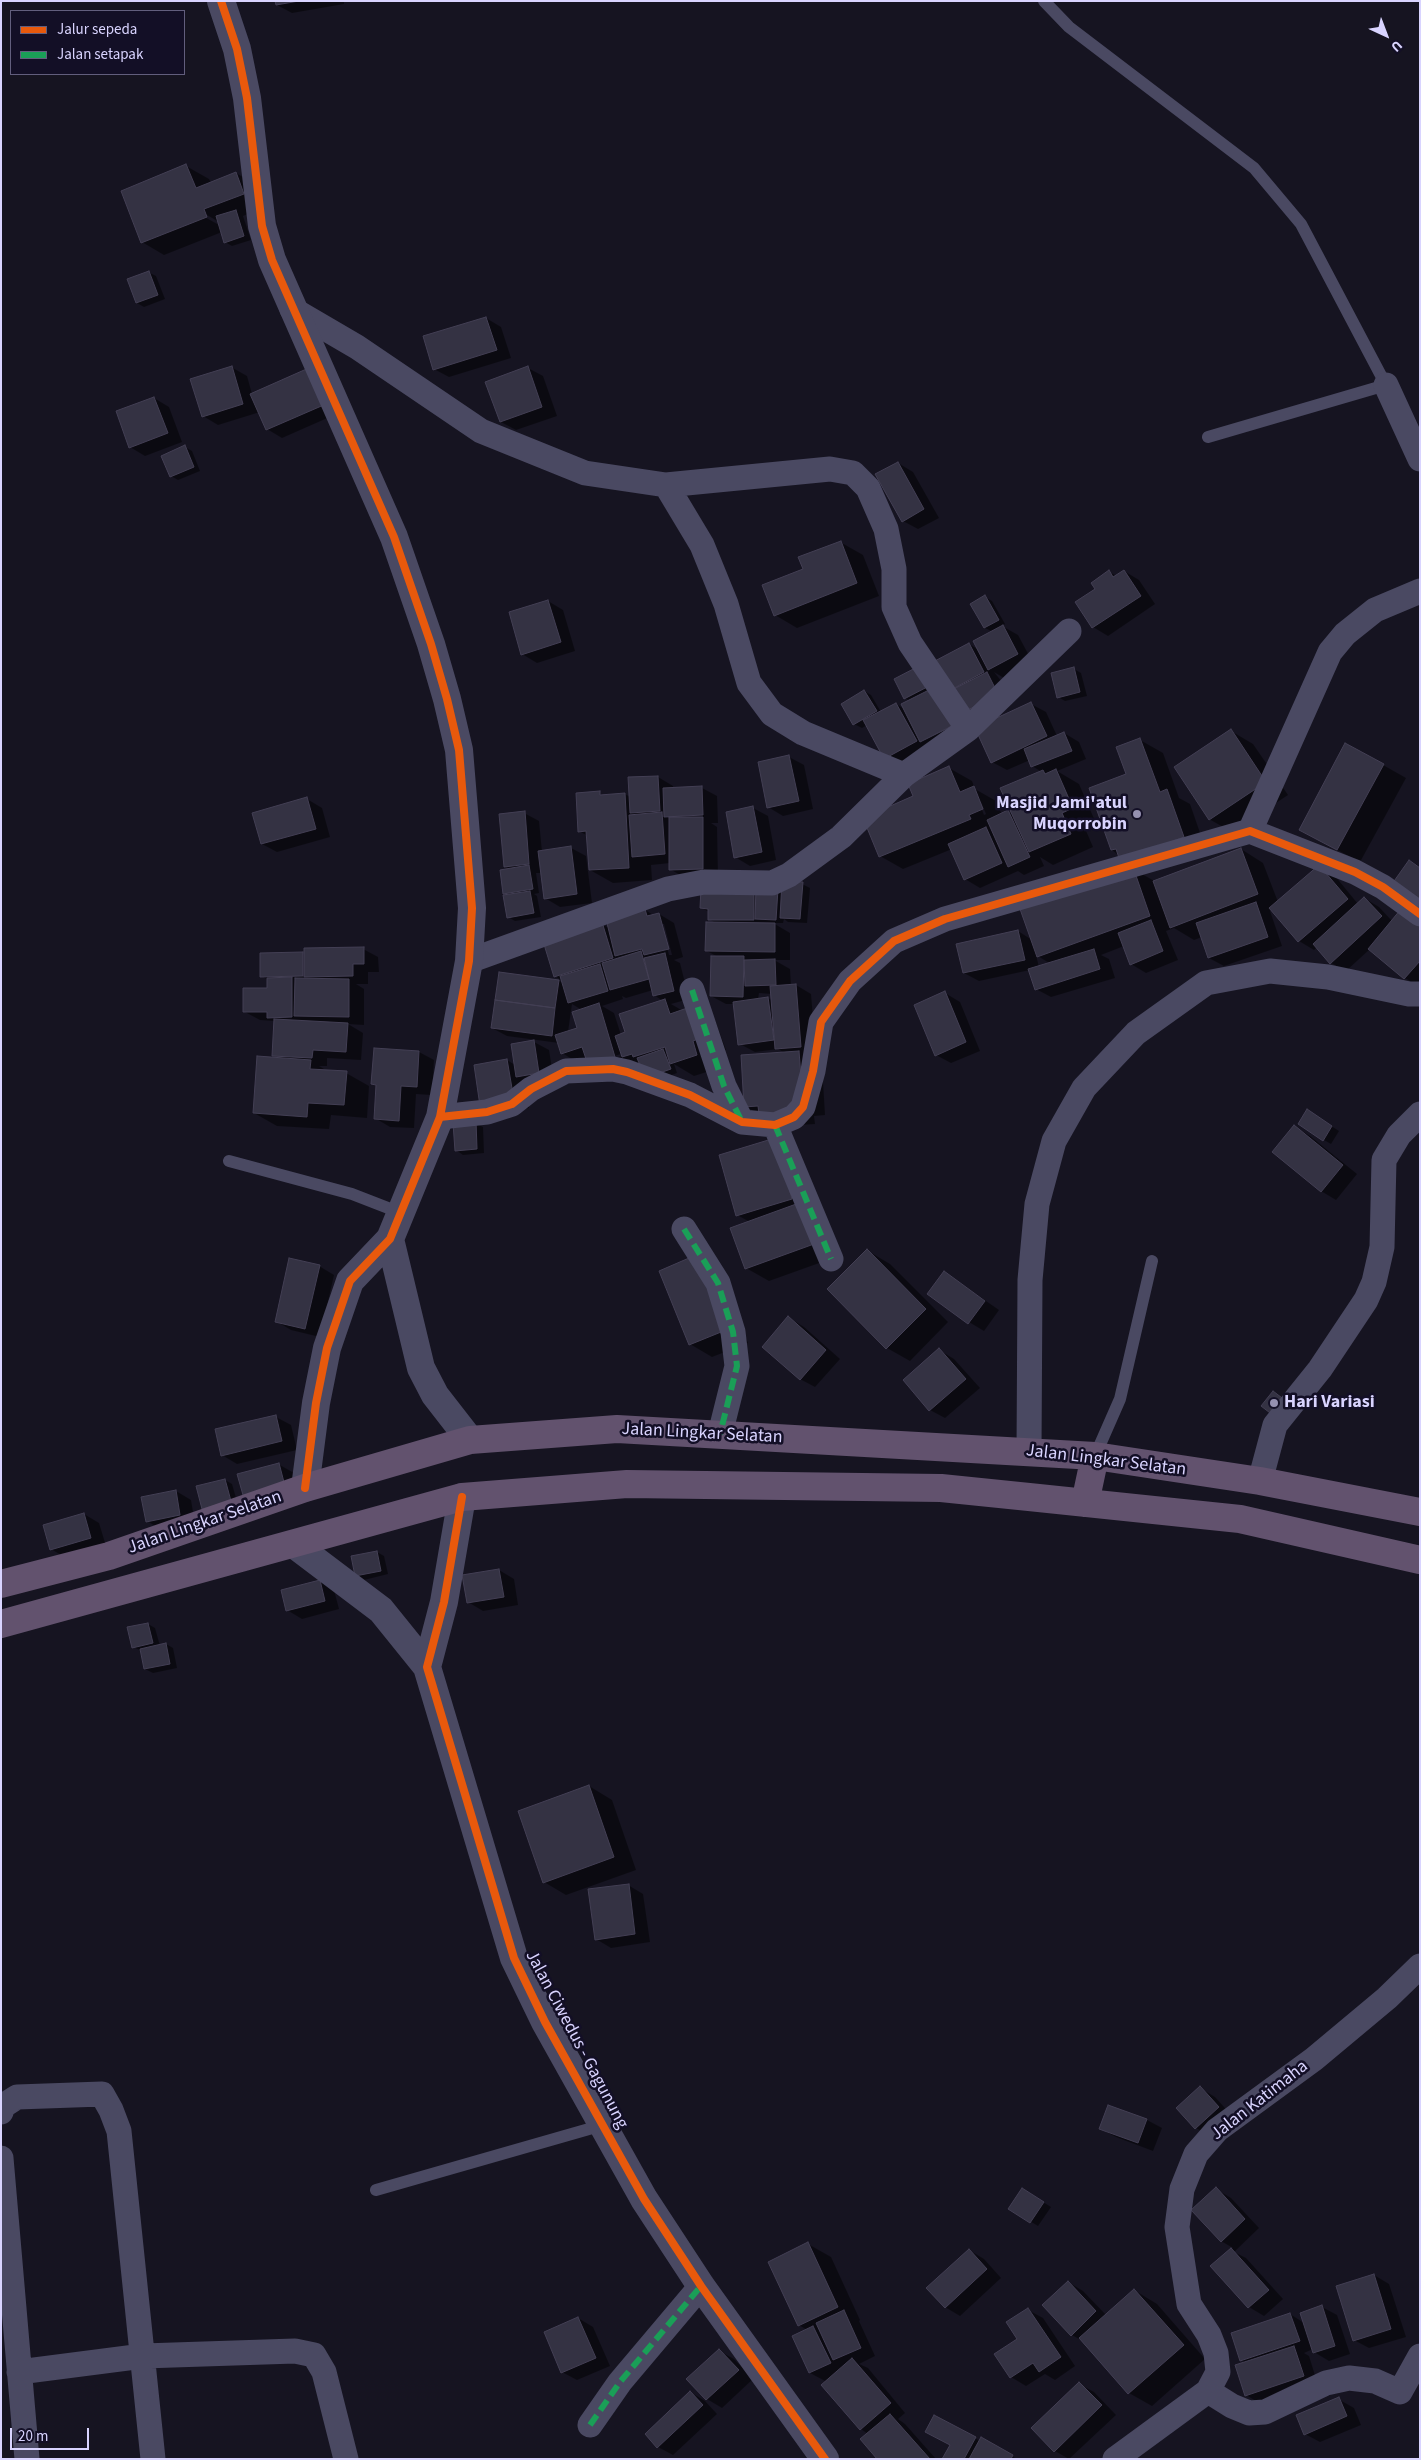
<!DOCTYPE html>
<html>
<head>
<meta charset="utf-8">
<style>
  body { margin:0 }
  #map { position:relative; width:1421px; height:2460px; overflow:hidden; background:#161421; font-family:"Source Sans 3",sans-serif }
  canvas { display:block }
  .frame { position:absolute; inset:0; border:2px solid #d9d4ff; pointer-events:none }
  .legend { position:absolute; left:10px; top:10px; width:175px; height:65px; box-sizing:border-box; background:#130f26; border:1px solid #625e7d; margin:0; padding:6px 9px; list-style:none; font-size:15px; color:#d9d4ff }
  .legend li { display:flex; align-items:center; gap:10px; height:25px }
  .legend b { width:25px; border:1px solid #625e7d }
  .north { position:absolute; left:1361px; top:10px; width:50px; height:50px; -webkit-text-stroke:4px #130f26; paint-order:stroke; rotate:137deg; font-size:14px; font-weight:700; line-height:20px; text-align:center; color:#d9d4ff }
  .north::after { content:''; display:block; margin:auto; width:18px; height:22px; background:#d9d4ff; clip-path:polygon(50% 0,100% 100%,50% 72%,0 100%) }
  .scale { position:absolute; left:10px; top:2428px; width:79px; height:22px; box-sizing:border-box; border:2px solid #d9d4ff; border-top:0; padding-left:6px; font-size:15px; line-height:18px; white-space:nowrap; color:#d9d4ff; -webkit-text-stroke:4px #130f26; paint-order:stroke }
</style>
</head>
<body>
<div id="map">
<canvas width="1421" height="2460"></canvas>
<div class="frame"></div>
<ul class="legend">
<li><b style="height:6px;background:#e8590c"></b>Jalur sepeda</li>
<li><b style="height:6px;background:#1a9f57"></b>Jalan setapak</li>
</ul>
<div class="north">U</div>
<div class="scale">20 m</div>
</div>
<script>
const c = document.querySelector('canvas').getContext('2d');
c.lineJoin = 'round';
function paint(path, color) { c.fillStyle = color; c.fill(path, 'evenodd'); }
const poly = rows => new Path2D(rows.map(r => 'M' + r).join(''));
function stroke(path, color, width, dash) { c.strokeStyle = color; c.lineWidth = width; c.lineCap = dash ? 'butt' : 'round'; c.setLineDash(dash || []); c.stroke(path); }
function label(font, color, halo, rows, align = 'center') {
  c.font = font + ' "Source Sans 3",sans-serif'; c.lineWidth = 5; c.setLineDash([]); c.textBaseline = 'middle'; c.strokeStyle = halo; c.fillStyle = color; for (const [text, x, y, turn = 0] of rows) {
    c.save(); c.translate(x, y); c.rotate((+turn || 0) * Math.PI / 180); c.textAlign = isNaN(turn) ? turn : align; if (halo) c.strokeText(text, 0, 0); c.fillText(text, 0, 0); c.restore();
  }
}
paint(poly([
  [276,1,344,1,344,4,292,13,277,5],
  [186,166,209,179,211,183,236,173,258,186,266,206,243,216,251,240,232,246,225,242,222,232,164,255,142,242],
  [202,212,219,222,219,225,201,215],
  [148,272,156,276,165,299,144,307,137,303,129,279],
  [486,318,501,327,511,358,449,377,434,369],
  [231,367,247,376,252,394,311,369,341,412,282,438,267,429,260,412,218,425,203,416],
  [528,368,543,376,557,416,516,430,501,422],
  [154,398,169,407,182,442,145,456,130,447],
  [185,447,192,451,200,471,178,480,171,476],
  [898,463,913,472,939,518,918,529,903,521],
  [840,542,863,555,879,596,797,628,775,615,804,569],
  [1124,571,1139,580,1155,604,1108,636,1093,627,1097,589,1109,572,1117,576],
  [985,597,992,601,1005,624,1002,626,1018,635,1033,663,1004,678,994,672,1002,682,978,721,948,691,969,644,979,650,993,632,985,628,972,604],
  [548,601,563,610,575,651,537,663,522,654],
  [921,667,966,734,900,767,885,758,867,725,862,728,854,724,864,691,871,695,881,712,896,704,906,710,910,701,905,698],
  [1074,669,1081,673,1087,696,1065,701,1058,697],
  [1031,704,1046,712,1057,736,1064,733,1079,742,1086,759,1057,771,1079,784,1095,821,1084,826,1093,847,1053,865,1040,857,1044,866,1024,875,1018,871,980,888,965,879,952,849,903,869,880,856,915,797,949,768,972,781,975,789,996,801,1002,815,1008,812,1014,815,1042,772,1032,766,1030,760,1007,770,992,762],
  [979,802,981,802,986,814,984,815],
  [1231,731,1253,744,1288,795,1232,832,1209,819],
  [1140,740,1163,753,1179,798,1190,804,1206,850,1142,874,1156,882,1241,849,1263,863,1278,902,1320,867,1335,876,1358,904,1364,898,1379,907,1392,921,1420,923,1420,987,1405,978,1370,949,1346,971,1331,963,1317,947,1314,950,1299,941,1273,910,1270,911,1282,946,1224,966,1209,958,1202,937,1194,940,1174,928,1166,931,1178,960,1146,973,1131,964,1124,946,1101,955,1109,959,1115,978,1051,997,1036,989,1030,970,979,981,964,973,1018,931,1032,940,1135,868,1112,850,1128,775],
  [1036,955,1051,964,1039,967],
  [789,757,804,765,813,809,783,816,768,807],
  [1383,765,1406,778,1360,862,1300,830],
  [658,777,673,786,673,789,702,788,717,796,718,823,711,823,717,827,718,877,685,878,670,869,670,863,651,865,652,880,613,883,590,870,588,836,579,831,599,793,604,796,625,794,630,797],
  [307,799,322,808,330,837,277,852,262,844],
  [753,808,768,816,776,860,750,866,735,857],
  [524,813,539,821,542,852,571,848,586,856,592,903,560,907,545,898,542,873,536,873,539,893,534,894,537,896,541,917,515,921,508,917,501,872,511,870,505,866],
  [802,884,810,888,807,923,788,922,784,919,783,923,773,923,790,933,790,960,774,960,790,969,791,986,796,985,811,994,816,1055,822,1065,825,1115,814,1116,815,1124,783,1126,746,1107,785,1053,778,1049,755,1052,740,1044,735,1004,726,1004,711,996,718,957,707,951,717,924,709,919,709,912,702,908,702,889,778,891,783,893],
  [759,993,772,994,773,1001,768,998,758,999],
  [645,910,655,916,659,914,674,923,683,957,674,960,680,963,689,999,671,1004,683,1011,693,1007,715,1020,726,1050,715,1054,719,1068,694,1076,674,1064,677,1073,653,1082,577,1062,562,1053,559,1043,507,1036,492,1028,500,973,564,982,555,976,601,924,609,928],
  [661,924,664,924,672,955,669,955],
  [653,990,654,995,663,1001,627,1033,621,1035,614,1013,602,1006,623,999,622,996,626,998],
  [572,1004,582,1010,578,1029,568,1032],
  [621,1054,622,1056,598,1063,598,1061],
  [363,949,378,957,379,972,368,972,368,984,356,984,364,989,364,1025,348,1024,363,1033,361,1060,327,1058,327,1066,319,1066,329,1072,346,1073,369,1086,367,1118,331,1115,329,1129,277,1126,254,1113,280,1059,273,1055,275,1021,260,1020,245,1012,268,989,268,980,262,976,302,954,305,955],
  [945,993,960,1002,980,1051,951,1063,936,1055],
  [534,1042,549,1050,554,1081,524,1080,529,1108,496,1114,507,1060,515,1065],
  [419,1052,434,1060,432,1095,416,1094,414,1128,390,1127,375,1118,377,1086,373,1084],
  [1314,1115,1339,1131,1331,1144,1324,1140],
  [475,1123,483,1127,484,1153,463,1155,456,1150],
  [1295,1127,1310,1136,1357,1174,1336,1200,1321,1191],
  [775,1139,836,1257,769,1281,746,1268,750,1222,737,1215],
  [868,1251,890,1264,948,1322,910,1361,887,1348],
  [319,1266,334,1275,320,1337,291,1330,276,1321],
  [719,1270,748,1343,712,1357,690,1344],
  [944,1272,999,1310,984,1331,969,1322],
  [789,1318,804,1327,840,1359,815,1387,800,1379],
  [939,1350,954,1359,980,1388,945,1418,930,1410],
  [276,1417,291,1425,297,1450,237,1464,222,1455],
  [278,1464,294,1473,300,1499,261,1510],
  [225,1480,232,1484,238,1505,210,1512,203,1508],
  [176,1491,191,1500,195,1524,162,1530,147,1521],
  [84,1514,99,1523,106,1546,66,1558,51,1549],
  [377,1552,384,1556,388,1574,364,1580,357,1576],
  [499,1570,514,1579,518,1605,483,1611,468,1602],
  [319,1581,334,1590,339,1609,302,1619,287,1610],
  [148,1624,155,1628,160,1646,166,1644,173,1648,177,1668,153,1673,145,1669,142,1651,133,1647,129,1628],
  [589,1786,612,1800,636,1870,566,1895,544,1882],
  [628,1885,643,1894,650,1942,611,1948,596,1939],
  [1200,2088,1215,2097,1233,2117,1211,2137,1196,2128,1178,2108],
  [1147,2120,1162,2128,1153,2151,1116,2137,1101,2129],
  [1022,2189,1051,2207,1038,2226,1010,2209],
  [1216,2189,1231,2198,1259,2228,1234,2252,1246,2258,1283,2299,1264,2316,1249,2307,1212,2267,1233,2248,1221,2241],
  [808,2244,831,2257,860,2320,859,2321,875,2356,859,2364,868,2368,905,2413,898,2419,905,2424,936,2459,879,2459,868,2434,861,2429,823,2385,827,2382,810,2373,793,2337,807,2330,799,2325],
  [969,2250,984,2259,1001,2278,960,2316,945,2307],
  [1374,2275,1389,2284,1406,2337,1369,2348,1354,2340],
  [1068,2282,1083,2291,1106,2315,1134,2290,1157,2304,1205,2359,1152,2406,1129,2393,1084,2342,1072,2335],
  [1322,2307,1337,2315,1350,2354,1329,2361,1314,2352,1313,2349,1304,2353,1309,2356,1318,2385,1261,2404,1246,2395,1246,2363,1241,2360,1290,2314,1304,2323],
  [1028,2310,1043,2318,1075,2366,1055,2380,1045,2374,1026,2386,1011,2377,1018,2339],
  [578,2318,593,2327,610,2366,577,2380,562,2372],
  [719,2351,734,2359,753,2379,722,2408,707,2399,688,2379],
  [1079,2384,1094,2392,1116,2415,1069,2459,1055,2451],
  [690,2392,705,2401,717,2414,673,2455,658,2447],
  [1338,2399,1354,2408,1361,2425,1320,2442,1305,2434],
  [935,2416,980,2441,981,2439,1017,2459,943,2459,951,2445]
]), '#0007');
const building = poly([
  [275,1,299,1,276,5,275,1],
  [186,164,196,188,236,172,244,194,204,209,207,217,141,243,121,191,186,164],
  [236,210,244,236,224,243,216,216,236,210],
  [149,271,158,295,136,303,127,279,149,271],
  [486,317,497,350,433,370,423,336,486,317],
  [232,366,243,404,202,417,190,379,232,366],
  [528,366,542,407,500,422,485,382,528,366],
  [311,367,326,404,266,430,250,394,311,367],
  [154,397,168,433,129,448,116,411,154,397],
  [185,445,194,467,170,477,161,456,185,445],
  [898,462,924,509,902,522,875,474,898,462],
  [841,541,857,583,774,616,762,585,803,569,798,557,841,541],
  [1109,570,1113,577,1124,570,1141,596,1092,628,1075,602,1095,589,1091,583,1109,570],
  [985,595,999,620,984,628,970,604,985,595],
  [548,600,561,642,521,655,509,612,548,600],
  [1003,625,1018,654,988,670,973,641,1003,625],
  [969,643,984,672,947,692,931,663,969,643],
  [921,665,931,685,904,699,894,679,921,665],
  [1074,667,1080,692,1057,698,1051,673,1074,667],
  [987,672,998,694,962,713,950,691,987,672],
  [933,688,952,726,920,742,901,704,933,688],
  [864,690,877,711,853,725,841,704,864,690],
  [1031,702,1047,736,991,763,975,728,1031,702],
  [896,703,917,741,884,759,863,720,896,703],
  [1231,729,1266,782,1209,820,1174,767,1231,729],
  [1064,732,1072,751,1031,767,1024,749,1064,732],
  [1140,738,1160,792,1167,789,1184,837,1120,861,1116,849,1111,850,1089,788,1126,774,1116,747,1140,738],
  [1345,743,1384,764,1337,850,1299,830,1345,743],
  [789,755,799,801,767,808,758,762,789,755],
  [949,766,960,792,974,786,983,809,969,815,971,819,879,857,863,818,913,796,908,784,949,766],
  [1056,769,1073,808,1062,813,1071,834,1029,852,1000,788,1043,770,1045,774,1056,769],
  [658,776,660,811,630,813,628,777,658,776],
  [702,786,703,815,664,817,663,788,702,786],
  [600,791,600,795,625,793,629,868,589,870,586,831,578,832,576,793,600,791],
  [307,797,316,829,261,844,252,813,307,797],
  [753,806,762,852,734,858,726,812,753,806],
  [1008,810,1030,857,1008,867,987,820,1008,810],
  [525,811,529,864,504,867,499,814,525,811],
  [662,812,665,854,632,857,629,815,662,812],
  [669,817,703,817,703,869,669,870,669,817],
  [986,827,1002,863,964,880,948,844,986,827],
  [571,846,577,894,544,899,538,851,571,846],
  [1241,848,1258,894,1170,928,1153,881,1241,848],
  [1409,860,1420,868,1420,904,1392,884,1409,860],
  [529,865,533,889,503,894,500,870,529,865],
  [1319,865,1348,899,1298,942,1269,908,1319,865],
  [1133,867,1150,916,1037,957,1020,909,1133,867],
  [782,881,803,882,800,919,780,918,782,881],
  [701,888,754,888,754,920,708,920,708,909,700,908,701,888],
  [756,888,778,889,776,920,755,919,756,888],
  [530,891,534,913,507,918,503,895,530,891],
  [1364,897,1382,916,1330,964,1313,944,1364,897],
  [1256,902,1268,937,1208,958,1196,923,1256,902],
  [645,909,647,916,659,913,669,949,644,955,642,949,615,956,606,919,645,909],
  [1401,909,1420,925,1420,961,1404,979,1368,949,1401,909],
  [1151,920,1163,951,1130,965,1118,933,1151,920],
  [602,922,613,958,554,977,543,941,602,922],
  [706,922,775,923,775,952,705,951,706,922],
  [1018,930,1025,960,963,973,956,944,1018,930],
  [364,947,364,964,353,964,353,976,304,977,304,948,364,947],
  [1094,949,1100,969,1035,990,1028,969,1094,949],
  [641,951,649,979,610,990,602,963,641,951],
  [303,952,303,976,260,977,260,953,303,952],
  [665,953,674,991,653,996,644,958,665,953],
  [711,956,744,956,743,997,710,996,711,956],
  [775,959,776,985,745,986,744,960,775,959],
  [600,964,608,991,568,1003,560,976,600,964],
  [499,972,559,980,555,1008,495,1000,499,972],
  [292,977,292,1017,267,1018,267,1012,243,1012,243,988,267,988,267,978,292,977],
  [295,978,349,979,349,1017,294,1016,295,978],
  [796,984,801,1047,775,1049,770,986,796,984],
  [945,991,966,1042,935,1056,914,1005,945,991],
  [768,997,774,1040,738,1045,733,1002,768,997],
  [665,999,670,1014,693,1006,703,1037,693,1041,697,1055,670,1064,665,1047,633,1057,632,1054,622,1057,615,1036,625,1032,619,1014,665,999],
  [495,1000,555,1008,552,1036,491,1028,495,1000],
  [599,1003,615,1057,588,1065,582,1047,561,1054,555,1035,577,1028,572,1012,599,1003],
  [274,1019,348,1023,346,1052,313,1050,312,1058,272,1056,274,1019],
  [534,1040,539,1073,516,1077,511,1044,534,1040],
  [374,1048,419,1051,417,1087,401,1086,399,1121,374,1119,376,1085,371,1084,374,1048],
  [663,1049,671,1069,645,1078,637,1058,663,1049],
  [799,1051,803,1103,792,1111,759,1114,758,1106,744,1107,741,1055,799,1051],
  [257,1056,311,1060,310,1069,347,1071,344,1105,308,1103,307,1117,253,1113,257,1056],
  [507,1059,514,1100,480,1106,474,1065,507,1059],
  [1307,1109,1332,1126,1323,1141,1298,1124,1307,1109],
  [476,1121,477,1149,455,1151,453,1123,476,1121],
  [1294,1125,1343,1165,1321,1192,1272,1152,1294,1125],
  [775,1138,792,1199,736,1216,719,1155,775,1138],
  [799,1203,814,1244,745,1269,730,1228,799,1203],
  [867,1249,926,1309,886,1349,827,1289,867,1249],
  [696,1255,726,1330,689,1345,659,1271,696,1255],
  [289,1258,320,1265,305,1329,275,1322,289,1258],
  [944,1271,985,1301,968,1324,927,1294,944,1271],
  [788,1316,826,1350,800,1380,762,1347,788,1316],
  [939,1348,966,1379,929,1411,903,1380,939,1348],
  [1273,1391,1286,1401,1274,1416,1261,1406,1273,1391],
  [276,1415,282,1441,221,1456,215,1429,276,1415],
  [279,1463,286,1490,245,1502,237,1474,279,1463],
  [225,1479,231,1501,202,1509,196,1486,225,1479],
  [176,1490,180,1515,146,1522,141,1497,176,1490],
  [84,1513,91,1538,50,1550,43,1525,84,1513],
  [377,1551,381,1571,355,1576,351,1556,377,1551],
  [499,1569,504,1597,467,1603,462,1575,499,1569],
  [320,1580,325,1601,286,1611,281,1590,320,1580],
  [148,1623,153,1643,132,1648,127,1627,148,1623],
  [166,1643,170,1664,144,1669,140,1649,166,1643],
  [589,1785,614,1857,543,1883,518,1811,589,1785],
  [629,1884,635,1934,595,1940,588,1889,629,1884],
  [1200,2086,1219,2107,1195,2129,1176,2108,1200,2086],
  [1108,2105,1147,2119,1138,2143,1099,2129,1108,2105],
  [1216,2187,1245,2219,1221,2242,1191,2210,1216,2187],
  [1022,2188,1044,2202,1030,2223,1008,2209,1022,2188],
  [808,2242,838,2307,798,2326,768,2262,808,2242],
  [1231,2248,1269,2290,1248,2308,1210,2266,1231,2248],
  [969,2249,987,2269,945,2308,926,2288,969,2249],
  [1374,2274,1391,2329,1353,2341,1336,2286,1374,2274],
  [1068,2281,1096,2311,1071,2336,1042,2305,1068,2281],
  [1134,2289,1184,2345,1128,2394,1079,2338,1134,2289],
  [1322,2305,1335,2346,1313,2353,1300,2313,1322,2305],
  [1028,2308,1061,2357,1039,2372,1033,2363,1010,2378,994,2354,1017,2339,1006,2322,1028,2308],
  [844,2310,861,2348,833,2360,816,2323,844,2310],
  [1290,2313,1300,2341,1240,2361,1231,2333,1290,2313],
  [578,2317,596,2358,561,2373,544,2332,578,2317],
  [813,2326,831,2363,809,2373,792,2336,813,2326],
  [1294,2346,1304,2376,1245,2396,1235,2365,1294,2346],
  [719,2349,739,2370,706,2400,686,2379,719,2349],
  [852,2358,891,2403,860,2430,821,2385,852,2358],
  [1079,2382,1102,2405,1054,2452,1031,2428,1079,2382],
  [690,2391,703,2405,657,2448,645,2434,690,2391],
  [1339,2397,1347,2416,1304,2435,1296,2415,1339,2397],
  [890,2414,930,2459,877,2459,860,2439,890,2414],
  [934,2415,976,2437,964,2459,942,2459,950,2445,925,2432,934,2415],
  [981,2437,1013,2455,1011,2459,969,2459,981,2437]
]);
paint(building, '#343243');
stroke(building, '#433f54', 1);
stroke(poly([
  [1044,1,1069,27,1254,168,1301,224,1386,385,1208,437],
  [229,1161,352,1194,401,1213],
  [1095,1456,1120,1399,1152,1261],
  [376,2190,603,2125]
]), '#4a4962', 12);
stroke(poly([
  [292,309,357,347,481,431,585,473,666,485,830,469,853,473,868,488,886,529,894,569,894,607,910,643,968,729],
  [1386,385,1420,459],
  [666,485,702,545,726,604,749,683,772,714,803,733,904,775],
  [1250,831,1330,652,1345,634,1375,610,1420,591],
  [469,961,668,889,704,882,772,883,789,875,841,837,904,775,968,729,1069,631],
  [692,990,724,1086,742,1122],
  [440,1117,487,1112,512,1104,531,1089,566,1071,613,1069,627,1072,690,1095,742,1122,775,1125,794,1117,803,1107,813,1071,821,1022,850,981,894,941,945,919,1250,831,1355,872,1383,887,1420,914],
  [775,1125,831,1259],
  [684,1229,718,1283,733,1332,737,1366,720,1434],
  [1029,1451,1030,1280,1037,1204,1054,1141,1084,1088,1136,1033,1206,983,1270,971,1328,977,1409,994,1420,994],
  [1260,1481,1275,1425,1320,1369,1366,1300,1374,1282,1382,1247,1384,1160,1399,1135,1420,1114],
  [1,2112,3,2106,17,2097,102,2094,111,2110,119,2131,153,2459],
  [1,2158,27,2459],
  [19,2372,143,2356,295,2351,314,2355,324,2372,346,2459],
  [1208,2391,1232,2406,1249,2413,1265,2412,1326,2383,1349,2378,1375,2381,1400,2392,1420,2356],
  [590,2425,620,2382,701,2286],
  [1115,2459,1208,2391,1218,2372,1216,2353,1209,2335,1189,2304,1177,2227,1182,2189,1196,2154,1217,2130,1314,2059,1387,1998,1420,1966]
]), '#4a4962', 25);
stroke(poly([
  [221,1,237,49,247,98,262,226,272,260,394,537,431,644,447,699,459,750,472,908,469,961,440,1117,390,1239,350,1281,327,1348,316,1403,305,1488],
  [390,1239,421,1368,435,1395,470,1440],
  [462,1497,444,1602,427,1667,514,1958,545,2022,644,2199,701,2286,825,2459],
  [295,1545,381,1610,427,1667]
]), '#4a4962', 28);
stroke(poly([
  [1085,1503,1095,1456],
  [1,1584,109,1556,305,1488,470,1440,617,1429,1095,1456,1260,1481,1420,1512],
  [1,1624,462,1497,627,1484,941,1488,1029,1497,1240,1519,1420,1560]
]), '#62526e', 28);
stroke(poly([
  [692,990,724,1086,741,1120],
  [775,1125,831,1259],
  [684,1229,718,1283,733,1332,737,1366,720,1434],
  [590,2425,620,2382,701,2286]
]), '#1a9f57', 6, [12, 6]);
stroke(poly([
  [221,1,237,49,247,98,262,226,272,260,394,537,431,644,447,699,459,750,472,908,469,961,440,1117,390,1239,350,1281,327,1348,316,1403,305,1488],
  [440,1117,487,1112,512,1104,531,1089,566,1071,613,1069,627,1072,690,1095,742,1122,775,1125,794,1117,803,1107,813,1071,821,1022,850,981,894,941,945,919,1250,831,1355,872,1383,887,1420,914],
  [462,1497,444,1602,427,1667,514,1958,545,2022,644,2199,701,2286,825,2459]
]), '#e8590c', 8);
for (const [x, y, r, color] of [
  [1137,814,5,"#9591b1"],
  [1274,1403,5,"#9591b1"]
]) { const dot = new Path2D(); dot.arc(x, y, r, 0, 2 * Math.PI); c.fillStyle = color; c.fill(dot); stroke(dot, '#130f26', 2); }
label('bold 18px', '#d9d4ff', '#130f26', [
  ["Masjid Jami'atul",1127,804],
  ["Muqorrobin",1127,825],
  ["Hari Variasi",1284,1403,"left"]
], 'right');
label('18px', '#d9d4ff', '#130f26', [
  ["Jalan Lingkar Selatan",702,1434,3],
  ["Jalan Lingkar Selatan",1106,1461,7],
  ["Jalan Lingkar Selatan",205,1523,-19],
  ["Jalan Ciwedus - Gagunung",576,2040,62],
  ["Jalan Katimaha",1260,2101,-38]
]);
</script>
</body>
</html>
